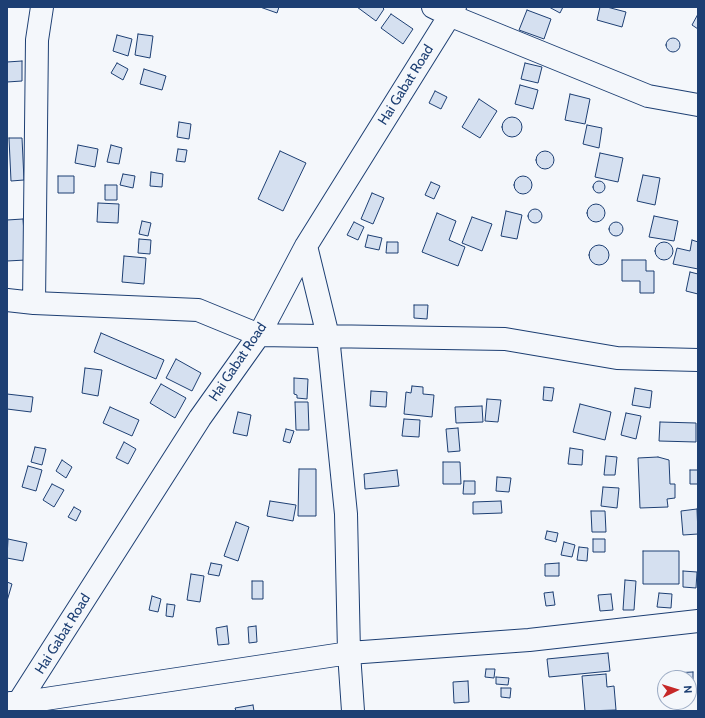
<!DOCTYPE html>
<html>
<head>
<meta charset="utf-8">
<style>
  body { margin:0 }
  #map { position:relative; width:705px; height:718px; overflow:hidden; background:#f4f7fb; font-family:Cabin,sans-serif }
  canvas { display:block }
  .frame { position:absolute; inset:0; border:8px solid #1d3f73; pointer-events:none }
  .north { position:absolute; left:657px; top:670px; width:40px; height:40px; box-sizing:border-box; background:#f4f7fb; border:1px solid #9eadc5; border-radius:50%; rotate:86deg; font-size:11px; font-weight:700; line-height:16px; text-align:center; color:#1d3f73 }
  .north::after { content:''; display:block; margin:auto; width:14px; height:18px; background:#c62828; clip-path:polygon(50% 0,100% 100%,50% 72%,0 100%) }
</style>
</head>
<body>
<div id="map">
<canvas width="705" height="718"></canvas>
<div class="frame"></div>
<div class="north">N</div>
</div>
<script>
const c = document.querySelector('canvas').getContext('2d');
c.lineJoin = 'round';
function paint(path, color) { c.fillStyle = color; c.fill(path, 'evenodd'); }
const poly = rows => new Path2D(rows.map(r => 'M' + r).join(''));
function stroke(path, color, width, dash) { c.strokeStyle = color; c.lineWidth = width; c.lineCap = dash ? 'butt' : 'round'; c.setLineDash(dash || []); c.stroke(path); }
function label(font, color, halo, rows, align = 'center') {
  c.font = font + ' Cabin,sans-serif'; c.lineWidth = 3; c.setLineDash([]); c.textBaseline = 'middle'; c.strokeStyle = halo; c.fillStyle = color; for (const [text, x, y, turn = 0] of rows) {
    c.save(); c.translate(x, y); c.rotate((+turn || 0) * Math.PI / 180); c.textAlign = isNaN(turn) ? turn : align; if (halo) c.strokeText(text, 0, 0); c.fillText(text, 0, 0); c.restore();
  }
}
const building = poly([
  [260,7,279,7,277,13,260,7],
  [357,7,382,7,384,9,376,21,357,7],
  [549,7,563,7,560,13,549,7],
  [600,7,607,7,626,12,622,27,597,20,600,7],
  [527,10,551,19,544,39,519,30,527,10],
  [391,14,413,29,403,44,381,28,391,14],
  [698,14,698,29,692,25,698,14],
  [138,34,153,36,150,58,135,55,138,34],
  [117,35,132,39,128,56,113,51,117,35],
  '666 45a7 7 0 1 1 14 0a7 7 0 1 1-14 0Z',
  [22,61,22,81,7,82,7,62,22,61],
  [117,63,128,69,123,80,111,73,117,63],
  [525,63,542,67,538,83,521,79,525,63],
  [144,69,166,76,162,90,140,84,144,69],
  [520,85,538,90,533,109,515,104,520,85],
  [435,91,447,97,441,109,429,103,435,91],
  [570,94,590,99,585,124,565,120,570,94],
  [479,99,497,111,480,138,462,127,479,99],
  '502 127a10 10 0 1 1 20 0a10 10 0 1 1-20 0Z',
  [179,122,191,124,189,139,177,137,179,122],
  [587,125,602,128,599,148,583,144,587,125],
  [9,138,22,138,24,180,11,181,9,138],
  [78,145,98,149,95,167,75,163,78,145],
  [111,145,122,148,119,164,107,162,111,145],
  [178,149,187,150,185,162,176,161,178,149],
  [280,151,306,163,283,211,258,199,280,151],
  '536 160a9 9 0 1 1 18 0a9 9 0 1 1-18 0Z',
  [600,153,623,158,618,182,595,177,600,153],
  [151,172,163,174,162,187,150,186,151,172],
  [123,174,135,176,133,188,120,185,123,174],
  [643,175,660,178,655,205,637,201,643,175],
  [58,176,74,176,74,193,58,193,58,176],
  '514 185a9 9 0 1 1 18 0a9 9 0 1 1-18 0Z',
  '593 187a6 6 0 1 1 12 0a6 6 0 1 1-12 0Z',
  [431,182,440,186,434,199,425,195,431,182],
  [105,185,117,185,117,200,105,200,105,185],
  [372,193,384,198,373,224,361,219,372,193],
  [98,203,119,204,118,223,97,222,98,203],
  '587 213a9 9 0 1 1 18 0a9 9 0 1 1-18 0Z',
  '528 216a7 7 0 1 1 14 0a7 7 0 1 1-14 0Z',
  [506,211,522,215,517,239,501,236,506,211],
  [437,213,456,221,449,240,465,247,458,266,422,252,437,213],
  [654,216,678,221,674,241,649,237,654,216],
  [472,217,492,224,482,251,462,243,472,217],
  [23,219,26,260,7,261,7,220,23,219],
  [142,221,151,223,148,236,139,234,142,221],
  [354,222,364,227,358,240,347,235,354,222],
  '609 229a7 7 0 1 1 14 0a7 7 0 1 1-14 0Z',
  [368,235,382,238,379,250,365,247,368,235],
  [139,239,151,240,150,254,138,253,139,239],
  [692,240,698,242,698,269,673,264,677,248,690,251,692,240],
  [387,242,398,242,398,253,386,253,387,242],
  '655 251a9 9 0 1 1 18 0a9 9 0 1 1-18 0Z',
  '589 255a10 10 0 1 1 20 0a10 10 0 1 1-20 0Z',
  [124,256,146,258,144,284,122,282,124,256],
  [622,260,646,260,646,271,654,271,654,293,640,293,640,281,622,281,622,260],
  [690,272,698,274,698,294,686,291,690,272],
  [414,305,428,305,427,319,414,318,414,305],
  [101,333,164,360,156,379,94,352,101,333],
  [176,359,201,373,192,391,166,378,176,359],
  [85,368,102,370,98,396,82,393,85,368],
  [294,378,308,379,307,399,297,398,297,395,294,394,294,378],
  [161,384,186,398,175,418,150,403,161,384],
  [412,386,423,387,423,394,434,395,432,417,404,414,406,392,411,393,412,386],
  [544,387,554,388,552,401,543,400,544,387],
  [635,388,652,391,650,408,632,405,635,388],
  [371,391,387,392,386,407,370,406,371,391],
  [7,394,33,397,31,412,7,409,7,394],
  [487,399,501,400,498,422,485,421,487,399],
  [295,402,308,402,309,430,296,430,295,402],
  [580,404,611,412,605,440,573,432,580,404],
  [482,406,483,422,456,423,455,407,482,406],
  [110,407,139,420,132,436,103,423,110,407],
  [238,412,251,415,247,436,233,433,238,412],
  [626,413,641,416,636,439,621,435,626,413],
  [404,419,420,420,419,437,402,436,404,419],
  [660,422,696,423,696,442,659,441,660,422],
  [458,428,460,451,448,452,446,429,458,428],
  [286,429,294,431,290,443,283,441,286,429],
  [124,442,136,449,128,464,116,458,124,442],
  [35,447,46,449,42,465,31,462,35,447],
  [570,448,583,450,582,465,568,464,570,448],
  [606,456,617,457,615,475,604,475,606,456],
  [658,457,669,460,670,484,675,484,675,498,667,499,668,507,640,508,638,458,658,457],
  [62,460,72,467,66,478,56,471,62,460],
  [443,462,460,462,461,484,443,484,443,462],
  [28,466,42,470,36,491,22,487,28,466],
  [299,469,316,469,316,516,298,516,299,469],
  [397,470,399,486,365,489,364,474,397,470],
  [690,470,698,470,698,484,690,484,690,470],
  [497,477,511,478,509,492,496,491,497,477],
  [464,481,475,481,475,494,463,494,464,481],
  [52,484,64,490,54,507,43,500,52,484],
  [603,487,619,488,617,508,601,506,603,487],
  [270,501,296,505,293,521,267,516,270,501],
  [501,501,502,513,473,514,473,502,501,501],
  [74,507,81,511,76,521,68,517,74,507],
  [697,509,698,534,683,535,681,511,697,509],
  [591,511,605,511,606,532,592,532,591,511],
  [236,522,249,527,238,561,224,556,236,522],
  [547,531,558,533,556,542,545,539,547,531],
  [8,539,27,543,23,561,7,558,8,539],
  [593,539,605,539,605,552,593,552,593,539],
  [564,542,575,545,572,557,561,555,564,542],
  [579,547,588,548,587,561,577,560,579,547],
  [643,551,679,551,679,584,643,584,643,551],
  [211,563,222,565,219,576,208,574,211,563],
  [559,563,559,576,545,576,545,564,559,563],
  [683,571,697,572,696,588,683,587,683,571],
  [191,574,204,576,200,602,187,600,191,574],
  [625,580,636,581,634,610,623,610,625,580],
  [252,581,263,581,263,599,252,599,252,581],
  [7,582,12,584,7,601,7,582],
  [553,592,555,605,546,606,544,593,553,592],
  [659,593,672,594,671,608,657,607,659,593],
  [611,594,613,610,600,611,598,595,611,594],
  [152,596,161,599,158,612,149,610,152,596],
  [167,604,175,605,173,617,166,616,167,604],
  [227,626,229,644,218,645,216,628,227,626],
  [256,626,257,642,249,643,248,627,256,626],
  [608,653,610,671,549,677,547,659,608,653],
  [486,669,495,669,494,678,485,677,486,669],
  [693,672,693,700,689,700,689,678,672,678,672,673,693,672],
  [606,674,607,687,614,686,616,710,585,711,582,676,606,674],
  [496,677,509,678,508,685,496,684,496,677],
  [468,681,469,702,454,703,453,682,468,681],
  [501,688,511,688,510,698,501,697,501,688],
  [253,705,254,711,236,711,235,708,253,705]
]);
paint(building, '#d5e0f0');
stroke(building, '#1d3f73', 1);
const minor = poly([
  [433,7,449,15,648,96,698,105],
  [306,246,328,336,346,514,349,653,353,711],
  [7,300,34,303,198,310,259,335,505,339,617,358,698,360],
  [34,303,37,40,42,7],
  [10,703,19,703,349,653,529,640,698,621],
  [13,711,200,418,259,335,306,246,455,7]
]);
stroke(minor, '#1d3f73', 24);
stroke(minor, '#f4f7fb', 22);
label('14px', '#1d3f73', '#f4f7fb', [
  ["Hai Gabat Road",406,85,-58],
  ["Hai Gabat Road",238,362,-56],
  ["Hai Gabat Road",63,634,-58]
]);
</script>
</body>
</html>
